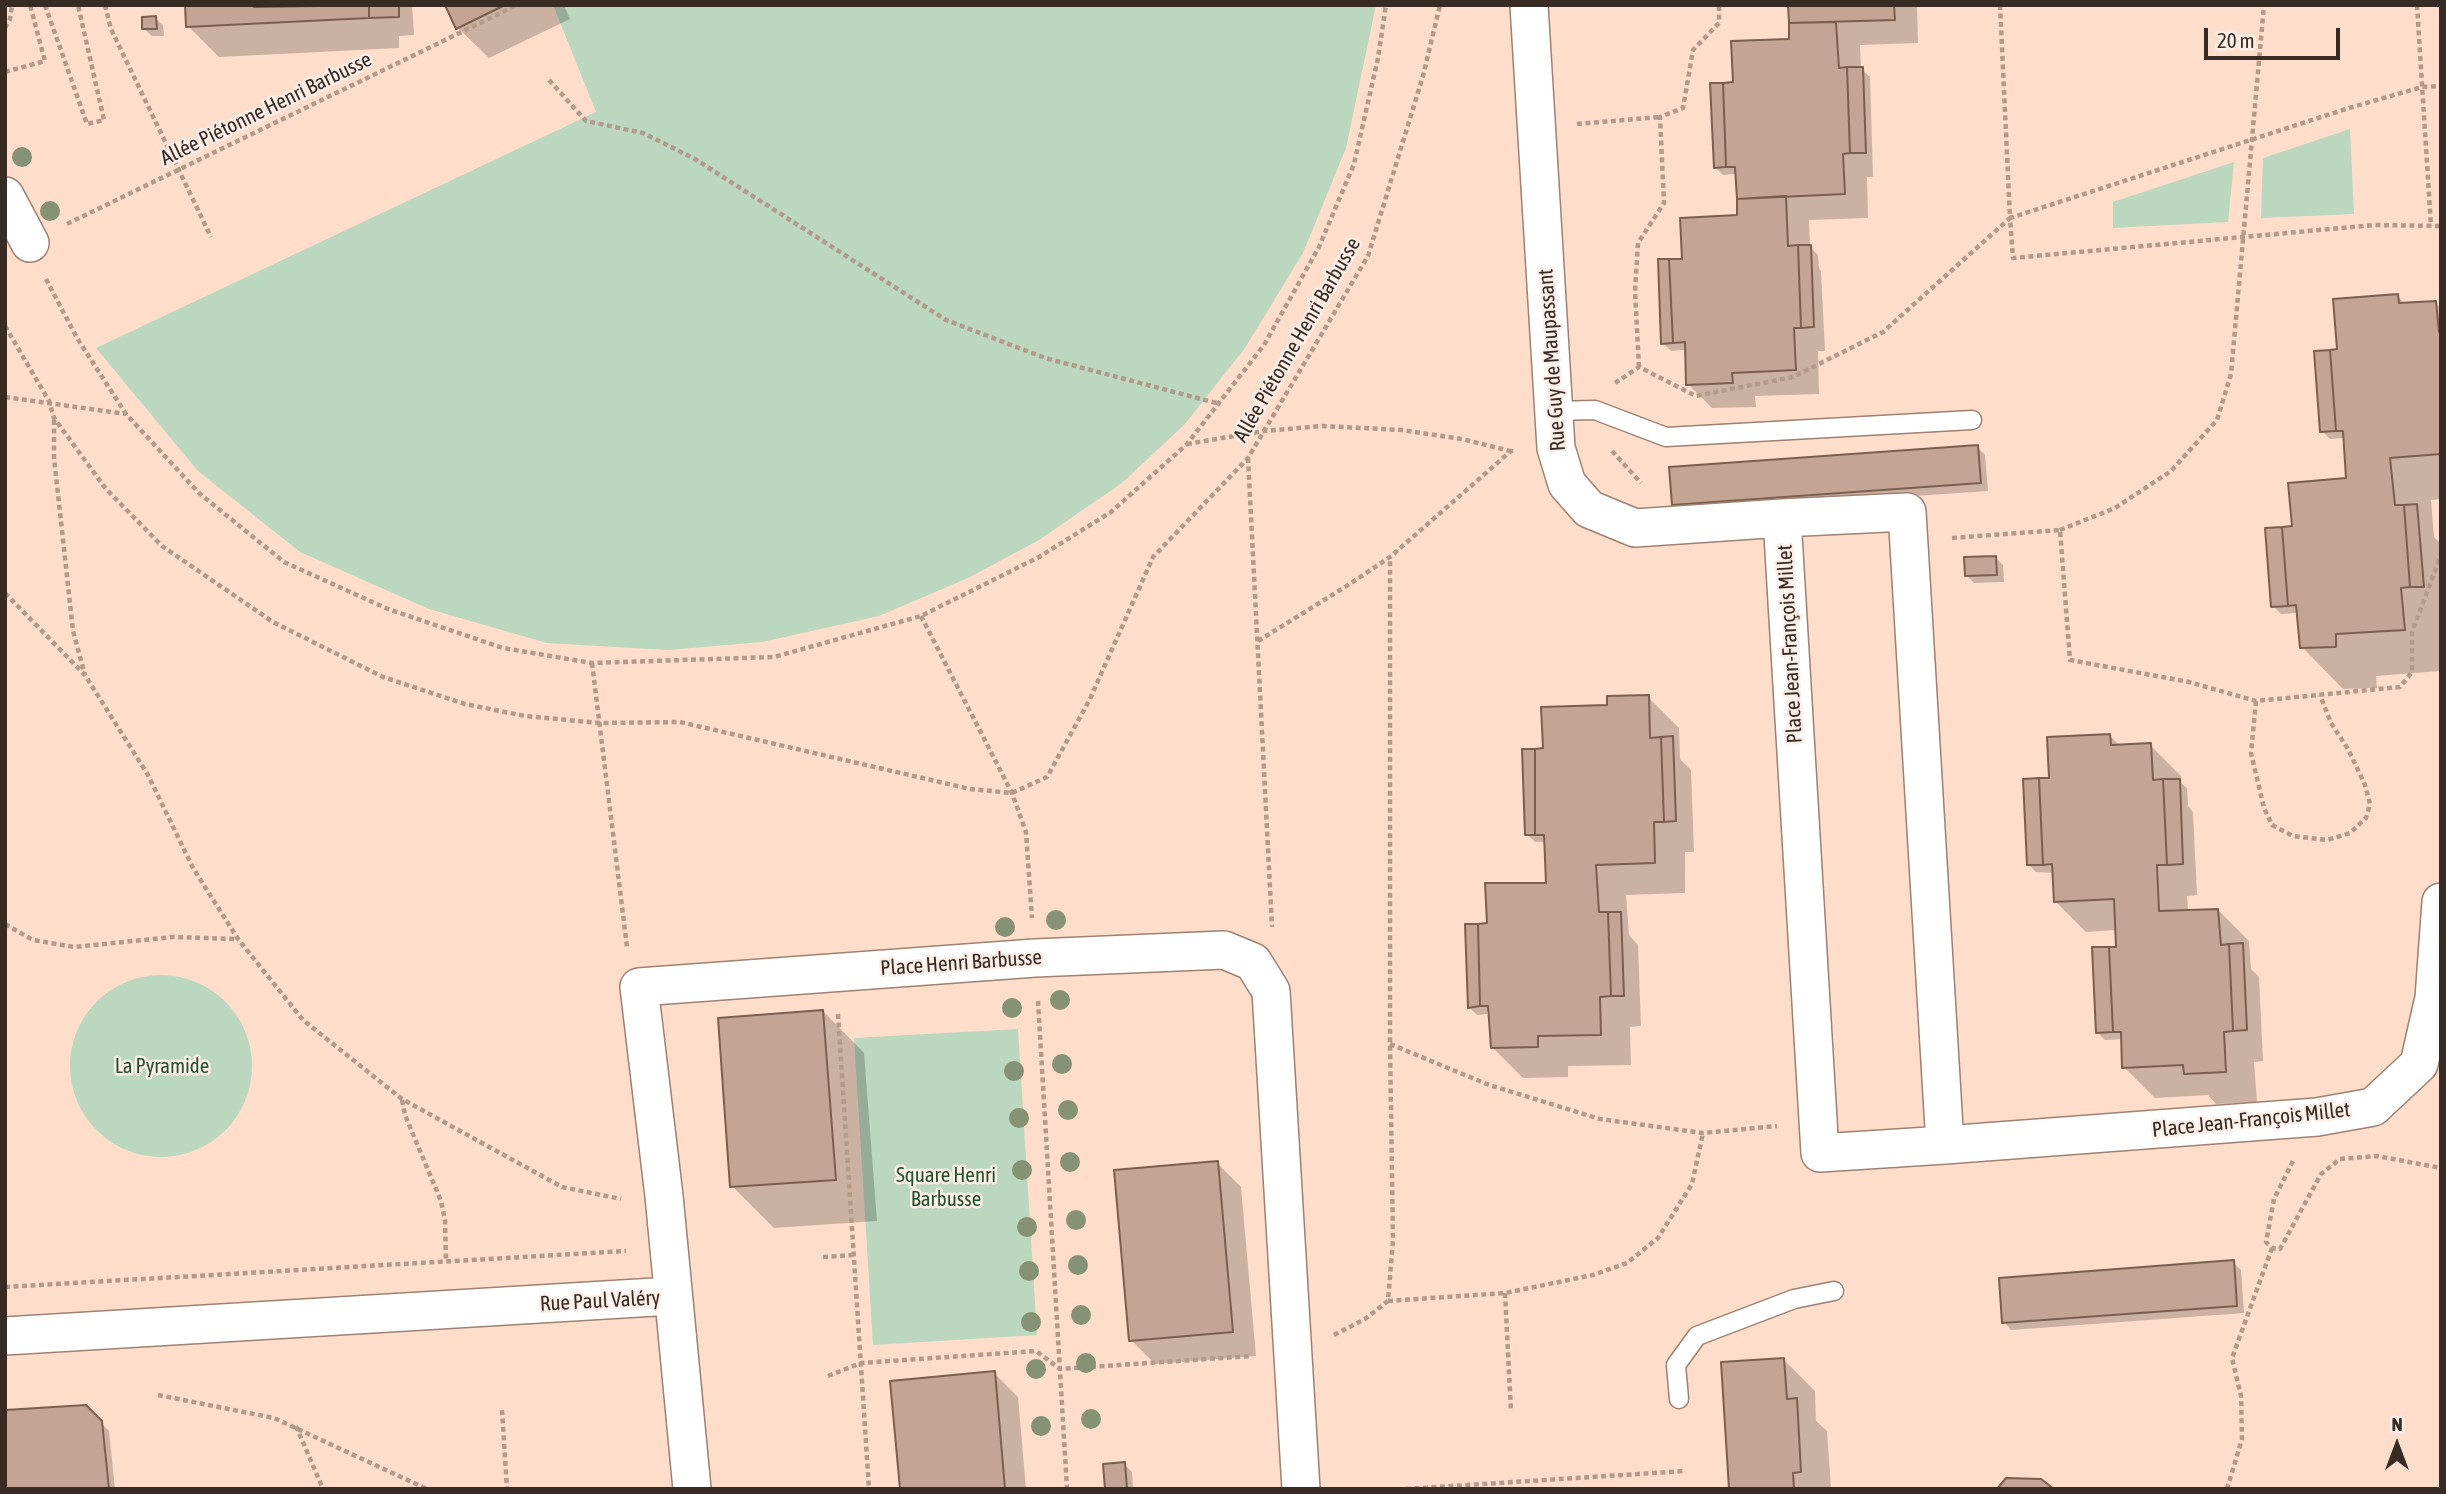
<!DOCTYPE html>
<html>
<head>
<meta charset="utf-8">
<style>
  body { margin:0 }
  #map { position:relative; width:2446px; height:1494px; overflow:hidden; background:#fedecb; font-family:"Asap Condensed",sans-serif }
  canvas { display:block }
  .frame { position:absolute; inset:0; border:7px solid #372b24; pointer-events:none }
  .north { position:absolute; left:2362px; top:1410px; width:70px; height:70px; -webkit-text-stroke:5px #fdefe8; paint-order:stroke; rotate:0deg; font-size:19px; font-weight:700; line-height:28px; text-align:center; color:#372b24 }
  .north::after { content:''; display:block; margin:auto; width:24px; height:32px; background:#372b24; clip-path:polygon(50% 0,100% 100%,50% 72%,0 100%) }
  .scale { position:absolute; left:2204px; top:28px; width:136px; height:32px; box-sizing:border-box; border:4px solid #372b24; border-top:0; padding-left:9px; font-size:21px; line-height:24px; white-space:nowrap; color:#372b24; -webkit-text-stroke:5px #fdefe8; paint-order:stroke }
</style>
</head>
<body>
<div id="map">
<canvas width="2446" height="1494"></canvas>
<div class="frame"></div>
<div class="north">N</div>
<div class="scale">20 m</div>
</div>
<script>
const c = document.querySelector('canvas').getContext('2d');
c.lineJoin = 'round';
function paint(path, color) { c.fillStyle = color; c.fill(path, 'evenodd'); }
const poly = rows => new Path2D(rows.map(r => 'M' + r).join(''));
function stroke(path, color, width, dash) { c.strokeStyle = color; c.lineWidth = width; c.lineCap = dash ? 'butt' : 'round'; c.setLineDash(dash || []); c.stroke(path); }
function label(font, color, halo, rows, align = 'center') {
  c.font = font + ' "Asap Condensed",sans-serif'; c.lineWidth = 5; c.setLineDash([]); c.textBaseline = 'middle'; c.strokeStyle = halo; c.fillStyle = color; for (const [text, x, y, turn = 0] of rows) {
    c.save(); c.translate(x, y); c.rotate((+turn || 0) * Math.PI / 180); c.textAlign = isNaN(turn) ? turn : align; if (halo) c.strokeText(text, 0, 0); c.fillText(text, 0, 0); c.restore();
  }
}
paint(poly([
  [553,5,1376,5,1346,148,1303,253,1245,348,1185,424,1122,483,1039,540,968,578,879,616,762,642,668,650,547,643,429,609,300,552,198,471,96,348,596,112],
  [2350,129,2354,214,2261,218,2263,158],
  [2234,162,2228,222,2113,228,2113,202],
  '70 1066a91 91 0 1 1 182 0a91 91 0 1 1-182 0Z',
  [1018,1029,1037,1335,873,1345,854,1038]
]), '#bbd7be');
paint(poly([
  [187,5,283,5,284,9,293,8,292,5,412,5,414,35,399,36,399,48,219,57,188,26],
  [447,5,564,5,570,19,489,58,458,28],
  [1789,5,1917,5,1918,43,1860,45,1861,69,1870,77,1873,177,1867,177,1868,218,1809,220,1810,247,1818,255,1819,268,1821,271,1825,351,1818,351,1819,394,1755,396,1756,407,1712,408,1688,384,1687,354,1683,350,1671,351,1663,343,1683,260,1739,217,1738,176,1735,174,1723,175,1715,167,1735,83,1791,40],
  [155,18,163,25,164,36,152,36,144,29],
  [2397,296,2406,305,2435,303,2441,308,2441,499,2431,500,2434,537,2441,544,2441,671,2376,676,2377,688,2343,689,2302,647,2297,613,2281,614,2273,606,2294,528,2348,480,2345,438,2330,439,2322,431,2338,351],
  [1977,447,1985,455,1988,491,1682,512,1674,504],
  [1995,557,2003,565,2004,582,1974,583,1966,575],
  [1648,697,1679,728,1680,759,1691,770,1694,852,1685,852,1685,893,1626,895,1629,935,1638,945,1641,1026,1630,1027,1631,1065,1568,1066,1568,1077,1523,1078,1492,1047,1491,1015,1487,1011,1487,1014,1477,1015,1469,1007,1489,925,1548,884,1545,842,1535,842,1527,834,1545,750,1608,707],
  [2110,736,2120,746,2150,745,2181,776,2181,783,2187,788,2188,806,2193,812,2197,895,2187,896,2188,911,2218,910,2249,941,2251,969,2259,977,2263,1061,2254,1062,2257,1102,2216,1104,2208,1095,2155,1098,2124,1067,2123,1039,2105,1040,2097,1032,2118,948,2117,930,2086,932,2055,901,2054,873,2036,872,2029,865,2051,780],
  [823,1011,864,1053,877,1221,774,1228,732,1186],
  [1217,1163,1241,1187,1256,1356,1155,1364,1131,1340],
  [2233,1262,2241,1270,2244,1313,2011,1330,2004,1322],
  [1784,1360,1815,1391,1816,1421,1827,1431,1831,1489,1731,1489],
  [994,1373,1018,1397,1026,1489,902,1489],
  [85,1407,109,1431,115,1489,5,1489],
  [1124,1464,1132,1472,1133,1489,1107,1489]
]), '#0003');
const building = poly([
  [185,5,254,5,254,7,382,5,369,6,369,18,186,27,185,5],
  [399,5,399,17,369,18,369,6,399,5],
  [445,5,505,5,456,29,445,5],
  [1788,5,1894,5,1895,20,1789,23,1788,5],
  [156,16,157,29,142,29,142,17,156,16],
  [1836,22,1839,68,1847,67,1850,153,1843,154,1845,194,1737,199,1735,167,1726,167,1723,83,1733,82,1731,41,1789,39,1789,23,1836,22],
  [1847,67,1863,67,1866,153,1850,153,1847,67],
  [1710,83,1723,83,1726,167,1714,168,1710,83],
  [1786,196,1788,246,1798,245,1801,328,1794,328,1796,370,1732,373,1733,383,1686,385,1685,342,1673,343,1669,259,1682,259,1680,218,1737,215,1737,199,1786,196],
  [1798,245,1811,245,1814,327,1801,328,1798,245],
  [1658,259,1669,259,1673,343,1661,344,1658,259],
  [2398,294,2399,303,2436,301,2439,332,2441,331,2441,454,2390,458,2395,505,2404,505,2410,587,2401,588,2405,630,2336,634,2336,647,2300,648,2296,605,2288,606,2282,527,2292,526,2288,483,2346,478,2343,431,2336,431,2330,350,2337,349,2333,299,2398,294],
  [2330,350,2336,431,2320,432,2314,351,2330,350],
  [1978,445,1981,483,1672,505,1669,467,1978,445],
  [2417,504,2424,587,2410,587,2404,505,2417,504],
  [2282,527,2288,606,2271,607,2265,528,2282,527],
  [1996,556,1997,575,1965,576,1964,557,1996,556],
  [1649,695,1650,738,1661,737,1664,822,1654,822,1655,863,1596,865,1599,912,1608,912,1611,996,1600,997,1601,1035,1538,1036,1538,1047,1491,1048,1488,1006,1480,1006,1478,924,1487,923,1485,883,1546,883,1544,835,1535,835,1535,749,1543,748,1541,707,1607,705,1607,696,1649,695],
  [2110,734,2111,745,2151,743,2153,780,2163,779,2167,865,2157,865,2159,911,2218,909,2221,945,2229,944,2233,1031,2224,1032,2226,1072,2184,1074,2183,1065,2122,1068,2121,1032,2113,1032,2109,947,2116,947,2114,899,2054,902,2052,864,2043,865,2039,778,2049,778,2047,737,2110,734],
  [1673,736,1676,821,1664,822,1661,737,1673,736],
  [1522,749,1535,749,1535,835,1525,835,1522,749],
  [2039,778,2043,865,2027,865,2023,779,2039,778],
  [2163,779,2180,779,2183,864,2167,865,2163,779],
  [1608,912,1621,912,1624,996,1611,996,1608,912],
  [1465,924,1478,924,1480,1006,1468,1008,1465,924],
  [2243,943,2247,1030,2233,1031,2229,944,2243,943],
  [2092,947,2109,947,2113,1032,2096,1033,2092,947],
  [823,1010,836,1180,730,1187,718,1018,823,1010],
  [1218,1161,1233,1332,1129,1341,1114,1170,1218,1161],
  [2234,1260,2237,1306,2002,1323,1999,1278,2234,1260],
  [1784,1358,1787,1399,1797,1398,1801,1472,1793,1473,1794,1489,1729,1489,1721,1362,1784,1358],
  [995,1371,1005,1489,900,1489,890,1381,995,1371],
  [86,1405,102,1421,109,1489,5,1489,5,1410,86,1405],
  [1125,1462,1127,1489,1105,1489,1103,1464,1125,1462],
  [2006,1478,2041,1479,2054,1489,1997,1489,2006,1478]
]);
paint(building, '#c4a594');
stroke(building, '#7a5e4e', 2);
const service = poly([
  [1553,411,1595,410,1666,437,1972,420],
  [1679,1399,1676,1365,1697,1336,1794,1299,1834,1291]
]);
const minor = poly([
  [1529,5,1556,448,1567,484,1589,509,1635,528,1782,518,1907,512,1945,1145,1820,1153,1782,518],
  [5,196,30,243],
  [1945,1145,2317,1117,2373,1107,2419,1064,2434,998,2441,902],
  [5,1336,672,1296],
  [692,1489,664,1196,639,987,1035,958,1224,950,1253,962,1271,991,1301,1489]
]);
stroke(service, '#9e8170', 21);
stroke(minor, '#9e8170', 40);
stroke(poly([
  [45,5,87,124,104,120,78,5],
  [105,5,111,29,211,237],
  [2000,5,2010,218,2349,108,2422,87,2441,86],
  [2417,5,2431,226],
  [5,28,10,19,12,5],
  [5,72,45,61,30,5],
  [549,80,586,121,643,133,695,159,946,320,1045,358,1220,404],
  [1577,124,1660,117],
  [67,224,517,5],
  [46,279,77,338,126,414,199,493,284,562,388,609,503,648,592,663,774,657,921,616,1039,557,1111,512,1187,444,1264,345,1319,247,1354,164,1378,58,1386,5],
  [5,326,49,401,54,418,106,489,162,546,273,622,383,677,465,704,525,716,600,723,680,722,970,789,1012,793,1047,777,1089,701,1153,557,1248,458,1368,256,1423,76,1440,5],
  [1639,367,1635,291,1638,243,1664,203,1660,117,1683,108,1693,50,1719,23,1719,5],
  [1615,383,1639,367,1696,396,1793,377,1883,332,2010,218,2013,258,2374,225,2441,226],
  [5,397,126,414],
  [54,420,54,458,73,631,85,675],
  [1187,444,1264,431,1322,426,1402,430,1462,439,1510,451],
  [1612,451,1641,483],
  [1248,458,1272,927],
  [2060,530,2115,508,2171,471,2217,420,2231,374,2264,5],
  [1952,538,2060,530,2070,660,2189,682,2256,701,2400,687,2412,672,2412,632,2441,555],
  [5,593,85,675,148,775,193,868,238,939,303,1020,402,1099,562,1187,621,1199],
  [921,616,1012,793,1026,832,1032,918],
  [1258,641,1345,587,1390,557,1511,451,1514,451],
  [592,663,627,947],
  [2256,701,2251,753,2264,808,2272,825,2293,836,2327,840,2350,833,2366,818,2370,804,2365,785,2348,749,2331,723,2320,695],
  [5,924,33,940,74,947,173,937,237,939],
  [1038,1001,1067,1489],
  [838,1014,869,1489],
  [1390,1044,1489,1085,1600,1119,1703,1133,1777,1126],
  [402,1100,405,1115,441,1201,445,1220,446,1261],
  [2293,1161,2274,1199,2266,1242,2272,1248,2280,1249,2321,1174,2340,1159,2377,1156,2441,1168],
  [823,1257,854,1255],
  [5,1287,626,1251],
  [1505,1293,1511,1412],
  [1388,1301,1505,1293,1593,1275,1627,1263,1658,1238,1692,1184,1703,1133],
  [1334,1335,1365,1319,1388,1301,1393,1240,1390,1044,1390,557],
  [828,1376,861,1363,1036,1351,1060,1369,1252,1356],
  [158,1395,274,1418,427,1489],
  [502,1410,507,1489],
  [296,1426,323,1489],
  [1406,1489,1684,1471],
  [2227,1489,2242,1439,2241,1396,2232,1358,2272,1248]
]), '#b39b8c', 4.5, [5, 3.5]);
stroke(service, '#fff', 18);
stroke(minor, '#fff', 37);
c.fillStyle = '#859274';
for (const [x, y] of [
  [22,157],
  [50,211],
  [1056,920],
  [1005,927],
  [1060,1000],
  [1012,1008],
  [1062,1064],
  [1014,1071],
  [1068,1110],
  [1019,1118],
  [1070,1162],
  [1022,1170],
  [1076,1220],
  [1027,1227],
  [1078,1265],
  [1029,1271],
  [1081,1315],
  [1031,1322],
  [1086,1363],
  [1036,1369],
  [1091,1419],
  [1041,1426]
]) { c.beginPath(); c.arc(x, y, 10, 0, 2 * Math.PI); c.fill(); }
label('21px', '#372b24', '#fdefe8', [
  ["Allée Piétonne Henri Barbusse",266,109,-26],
  ["Allée Piétonne Henri Barbusse",1297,340,-60],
  ["Rue Guy de Maupassant",1552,360,-94],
  ["Place Jean-François Millet",1790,644,-93],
  ["Place Henri Barbusse",961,963,-4],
  ["Place Jean-François Millet",2251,1120,-6],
  ["Rue Paul Valéry",600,1301,-3]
]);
label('21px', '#22542c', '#fdefe8', [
  ["La Pyramide",162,1066],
  ["Square Henri",946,1175],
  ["Barbusse",946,1199]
]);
</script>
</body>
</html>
